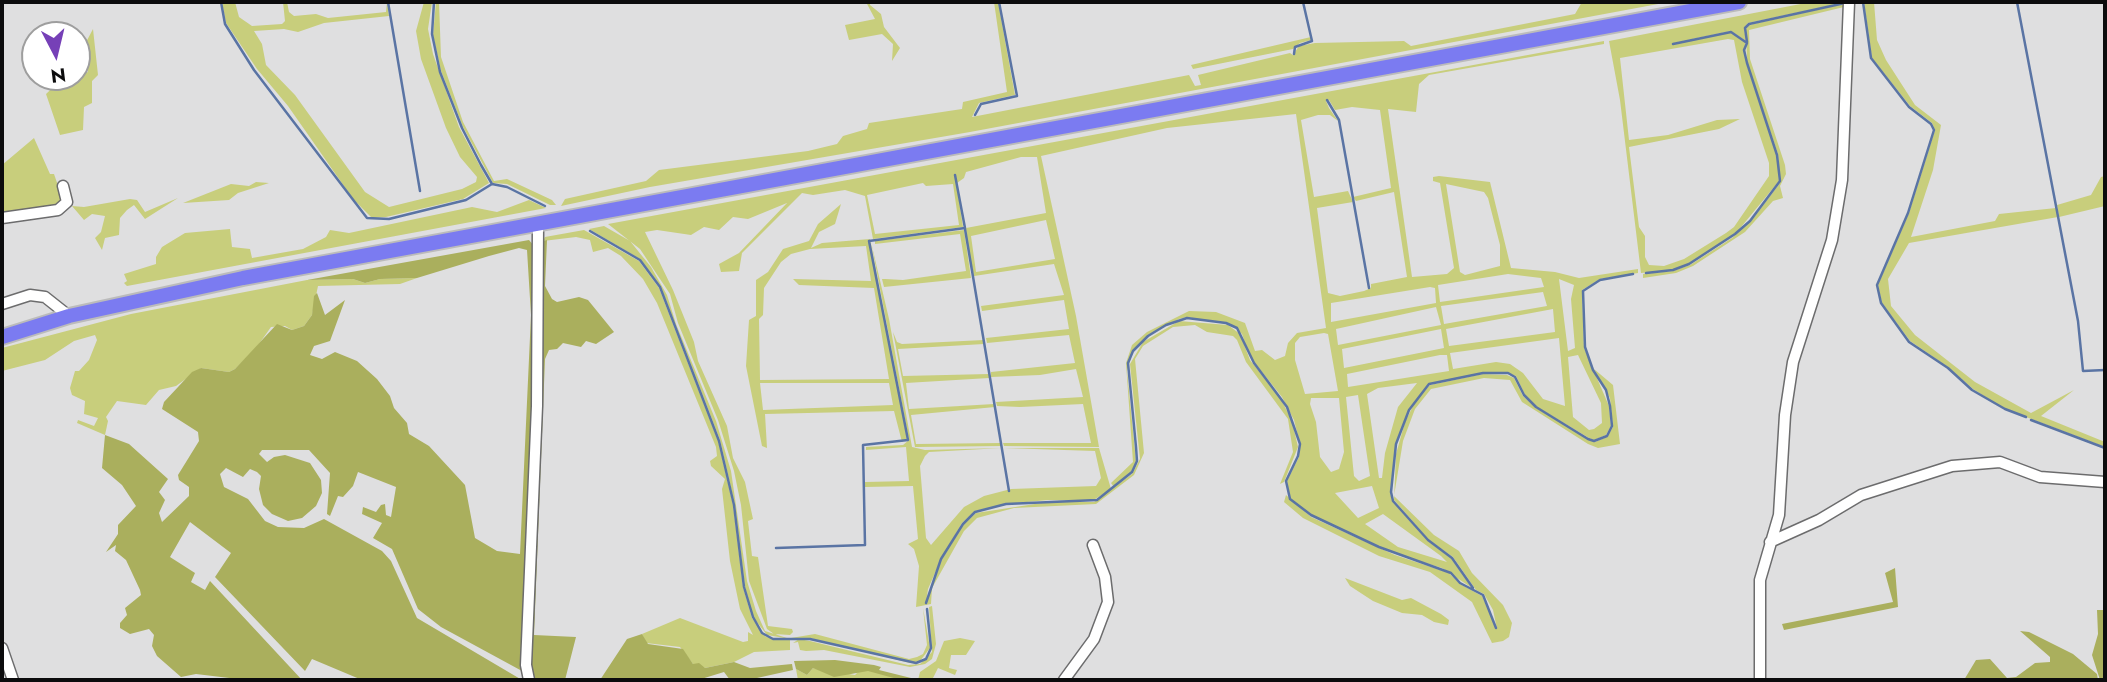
<!DOCTYPE html>
<html>
<head>
<meta charset="utf-8">
<style>
  body { margin:0 }
  #map { position:relative; width:2107px; height:682px; overflow:hidden; background:#dfdfe0; font-family:Jost,sans-serif }
  canvas { display:block }
  .frame { position:absolute; inset:0; border:4px solid #0c0c0d; pointer-events:none }
  .north { position:absolute; left:21px; top:21px; width:70px; height:70px; box-sizing:border-box; background:#fff; border:2px solid #9e9e9e; border-radius:50%; rotate:173deg; font-size:19px; font-weight:700; line-height:28px; text-align:center; color:#0c0c0d }
  .north::after { content:''; display:block; margin:auto; width:24px; height:32px; background:#7640b7; clip-path:polygon(50% 0,100% 100%,50% 72%,0 100%) }
</style>
</head>
<body>
<div id="map">
<canvas width="2107" height="682"></canvas>
<div class="frame"></div>
<div class="north">N</div>
</div>
<script>
const c = document.querySelector('canvas').getContext('2d');
c.lineJoin = 'round';
function paint(path, color) { c.fillStyle = color; c.fill(path, 'evenodd'); }
const poly = rows => new Path2D(rows.map(r => 'M' + r).join(''));
function stroke(path, color, width, dash) { c.strokeStyle = color; c.lineWidth = width; c.lineCap = dash ? 'butt' : 'round'; c.setLineDash(dash || []); c.stroke(path); }
paint(poly([
  [222,2,235,2,239,17,252,26,282,24,285,21,283,2,287,2,289,12,294,16,316,14,328,18,386,12,387,2,389,16,324,23,298,32,284,29,254,31,262,44,266,65,295,95,365,192,389,207,462,189,476,182,477,177,460,157,446,128,421,59,416,31,424,2,432,2,428,29,433,54,459,127,489,183,463,199,386,217,372,218,353,199,288,106,257,69,226,23],
  [436,2,439,2,441,57,463,122,494,181,507,179,552,200,556,205,550,205,507,184,493,183,463,127,441,71,433,35],
  [866,2,870,2,870,5,881,14,884,27,900,48,892,61,893,44,882,34,849,40,845,25,875,19],
  [994,2,998,2,1015,95,979,103,972,117,1189,75,1195,86,1201,85,1198,75,1290,53,1293,55,1299,46,1315,43,1404,41,1411,46,1575,14,1582,2,1669,2,970,132,650,187,561,206,565,199,646,181,659,170,808,151,837,144,843,136,867,129,869,123,962,109,963,102,1007,92],
  [1811,2,1847,2,1748,23,1744,28,1746,41,1731,31,1673,43,1731,32,1745,42,1746,63,1777,155,1779,181,1737,232,1688,264,1673,270,1641,273,1620,100,1609,41],
  [1728,39,1734,40,1742,82,1769,163,1769,176,1734,227,1726,233,1684,259,1664,266,1649,265,1645,257,1645,236,1639,227,1629,147,1719,129,1740,119,1717,120,1668,135,1629,140,1620,58],
  [1864,2,1874,2,1877,40,1886,60,1915,105,1941,125,1933,170,1911,237,1995,221,1999,214,2056,208,2058,217,1909,243,1888,279,1891,306,1915,335,1975,382,2031,413,2074,390,2041,416,2105,442,2105,447,2005,409,1973,389,1948,367,1910,341,1882,303,1878,285,1909,213,1935,130,1932,123,1910,106,1872,58],
  [1848,3,1848,6,1749,30,1750,59,1785,165,1786,174,1780,186,1783,198,1773,201,1745,232,1693,266,1676,273,1643,278,1643,274,1673,271,1690,265,1732,238,1755,216,1780,183,1778,154,1747,63,1746,29,1749,25],
  [93,29,98,75,92,81,92,103,84,107,83,130,60,135,46,94,64,77,77,77,77,70,79,75,88,72,84,46],
  [1311,37,1311,40,1300,43,1293,49,1193,69,1191,65],
  [1604,41,1604,44,1429,75,1419,84,1416,112,1388,109,1412,277,1447,274,1454,268,1440,183,1433,181,1433,177,1439,176,1490,182,1511,268,1555,272,1579,278,1638,269,1638,273,1600,279,1582,290,1584,348,1609,406,1611,426,1606,435,1594,440,1589,438,1537,407,1525,395,1516,376,1508,373,1483,373,1429,384,1409,409,1396,444,1390,492,1392,501,1428,541,1451,558,1472,588,1442,568,1396,554,1311,515,1290,499,1287,481,1299,457,1300,444,1294,420,1282,397,1250,357,1242,334,1232,325,1187,317,1179,319,1147,336,1133,351,1127,371,1136,461,1131,472,1114,487,1111,483,1133,462,1126,363,1132,345,1147,332,1189,311,1216,312,1245,323,1255,351,1262,350,1275,360,1285,356,1288,343,1297,333,1326,328,1296,114,1167,128,1041,156,1076,316,1099,447,1004,446,1003,443,1091,443,1083,404,1020,407,997,406,996,402,1083,397,1076,369,1040,375,991,377,991,372,1075,363,1069,335,987,343,986,338,1069,329,1064,300,982,311,981,306,1064,295,1054,264,974,276,967,243,966,228,1046,213,1037,157,1021,157,966,172,964,178,957,183,955,174,963,227,873,239,865,196,845,190,813,195,802,193,742,253,739,271,721,272,719,264,739,253,787,203,748,219,733,217,719,230,704,227,691,235,657,230,645,232,673,290,694,342,698,361,727,426,733,458,745,482,753,519,748,521,752,556,758,557,768,626,792,629,793,632,790,635,774,634,767,629,749,581,741,505,734,471,718,420,678,323,670,294,640,249,608,224],
  [1329,100,1335,110,1352,107,1380,110,1391,188,1353,197,1356,201,1394,192,1407,277,1371,284,1371,288,1364,291,1340,296,1328,293,1317,208,1353,202,1348,191,1314,197,1301,120,1318,115,1330,115,1338,121,1329,108,1326,101],
  [923,183,926,186,953,184,959,225,875,234,867,195],
  [1446,184,1484,192,1488,198,1500,245,1500,266,1465,275,1460,272],
  [1046,220,1055,259,976,272,971,236],
  [1508,274,1541,278,1544,287,1440,302,1438,285],
  [1559,279,1574,285,1571,299,1575,348,1568,351],
  [1430,287,1435,288,1436,303,1331,322,1331,303],
  [1543,292,1547,306,1444,324,1441,306],
  [1436,307,1441,325,1338,345,1336,329],
  [1553,309,1555,332,1449,346,1446,329],
  [1441,329,1444,348,1344,368,1342,349],
  [1324,333,1328,334,1338,391,1305,394,1295,360,1295,343,1300,337],
  [1559,338,1565,406,1543,399,1523,373,1510,364,1496,362,1453,369,1450,353],
  [1440,355,1447,355,1449,371,1348,387,1347,374],
  [1578,355,1601,403,1602,423,1594,429,1589,430,1573,417,1568,357],
  [1417,383,1398,407,1385,453,1382,478,1379,478,1367,394,1378,388],
  [1358,395,1370,476,1359,481,1354,476,1346,397],
  [1339,398,1344,452,1339,469,1331,472,1320,457,1316,422,1310,404,1311,398],
  [1372,486,1379,508,1358,518,1335,493],
  [1383,514,1441,556,1447,562,1398,547,1365,524],
  [34,138,50,174,54,174,63,200,56,207,2,215,2,165],
  [2105,176,2105,206,2059,217,2057,205,2091,195,2101,177],
  [256,182,269,183,238,193,229,200,183,203,231,184,249,186],
  [178,198,145,219,134,205,127,210,120,218,119,235,105,238,102,250,95,238,101,232,105,216,92,214,84,220,72,206,84,207,130,199,137,200,145,212],
  [529,200,546,208,127,286,124,283,127,281,124,274,156,264,156,257,162,247,185,233,230,229,232,247,250,249,252,258,303,249,326,237,330,230,349,233,472,207,497,212],
  [841,204,835,224,819,232,811,248,822,243,870,239,907,439,902,442,894,411,765,414,767,448,762,446,746,366,749,320,756,316,756,280,768,272,783,249,809,241,818,224],
  [866,246,871,281,793,279,799,285,874,288,889,379,760,380,759,319,763,315,764,288,781,262,791,254,810,249],
  [760,383,889,383,893,405,763,410],
  [604,226,630,241,651,267,667,295,676,324,716,421,731,471,747,581,756,611,765,631,790,639,767,635,753,617,745,587,735,505,720,440,661,287,640,259,589,229],
  [584,230,639,261,659,288,718,441,733,505,743,587,752,618,766,637,790,640,790,650,754,652,734,662,705,668,693,664,680,647,646,643,642,634,680,618,743,642,748,641,748,632,753,635,740,609,730,561,722,489,725,479,711,466,710,461,717,456,716,447,657,303,643,279,621,256,608,248,593,252,590,240,576,237,543,241,545,237],
  [964,230,971,278,884,287,882,279,885,279,903,280,966,271,960,234,875,244,875,241],
  [871,242,889,319,912,447,925,450,1002,448,929,452,925,456,920,466,926,538,931,545,964,507,984,496,1011,489,1096,486,1101,478,1095,451,1004,448,1099,448,1111,489,1092,501,1048,500,1006,504,975,511,962,523,941,559,928,589,926,603,942,559,964,524,976,513,1048,502,1094,502,1132,474,1140,459,1130,364,1143,342,1179,321,1228,325,1240,334,1250,360,1281,399,1292,421,1298,447,1284,482,1280,484,1293,452,1288,419,1246,362,1237,340,1233,336,1207,332,1195,325,1173,327,1143,346,1135,359,1144,453,1134,475,1096,504,1014,508,977,518,964,531,941,572,932,588,931,604,916,607,919,566,914,549,908,544,918,539,913,486,865,487,865,482,909,481,906,447,866,450,866,447,903,445,909,440],
  [417,278,400,284,318,286,312,315,304,326,292,330,285,326,271,327,254,351,235,369,229,372,201,368,176,386,159,390,146,405,117,401,106,417,108,421,105,435,77,423,78,420,94,426,98,418,84,414,85,401,72,395,70,388,75,371,79,371,89,360,97,340,95,335,74,341,45,360,2,371,2,348,131,314,307,280,353,279,365,283,380,279],
  [893,332,897,342,902,344,984,340,984,344,898,349,903,376,989,374,989,378,906,383,909,409,994,404,995,407,911,415,916,444,1001,443,1001,446,915,447],
  [1594,369,1613,385,1620,444,1598,448,1588,444,1522,402,1510,380,1484,378,1431,389,1415,409,1403,441,1394,496,1434,535,1459,551,1472,573,1503,605,1512,623,1509,637,1503,641,1492,643,1472,602,1430,572,1379,556,1303,518,1284,502,1286,495,1311,517,1395,555,1449,573,1460,584,1482,596,1497,629,1493,610,1484,594,1476,590,1453,557,1429,540,1394,500,1396,454,1405,422,1416,400,1430,385,1483,374,1507,375,1514,378,1523,396,1536,408,1595,442,1607,437,1613,427,1610,398],
  [1345,578,1402,600,1411,598,1441,614,1449,620,1448,625,1434,622,1422,615,1402,613,1373,601,1350,586],
  [932,606,936,644,932,659,925,664,910,667,824,650,806,651,800,650,798,642,793,643,799,639,810,641,908,665,920,664,932,652,929,607],
  [923,608,930,648,920,661,910,663,810,638,791,638,815,634,909,659,917,657,923,654,927,645],
  [960,638,975,641,966,655,951,655,949,668,957,670,955,675,938,668,932,680,918,680,920,672,936,661,944,641],
  [813,668,855,675,859,671,876,671,901,680,798,680,796,669,807,675]
]), '#c8ce7c');
paint(poly([
  [529,240,534,246,535,348,522,671,441,627,418,609,392,549,373,538,382,523,362,514,363,507,376,512,381,505,385,504,386,515,391,517,396,487,358,472,353,486,343,497,338,496,330,516,327,514,330,473,309,450,262,450,259,454,267,462,274,457,285,455,310,463,321,480,322,493,316,506,302,518,288,521,272,514,263,505,259,489,261,476,257,472,250,469,243,477,226,468,220,474,224,487,248,499,265,521,278,527,304,528,324,519,382,551,391,561,417,618,522,680,362,680,312,659,305,671,215,577,231,553,190,522,170,557,195,573,191,582,205,590,210,581,302,680,246,680,196,674,181,677,157,656,152,646,154,635,149,629,130,634,120,628,120,623,127,615,125,608,141,595,140,590,126,560,115,551,116,545,106,552,118,534,118,525,136,506,122,485,102,468,105,435,129,444,168,479,159,492,165,500,159,513,162,522,189,496,189,487,179,480,178,475,199,441,198,432,162,409,164,402,192,372,201,368,229,372,235,369,277,324,292,330,304,326,312,315,314,296,317,293,325,315,345,300,330,341,314,346,310,355,322,359,335,352,357,361,377,379,390,396,394,408,407,423,409,434,429,446,465,485,475,538,497,551,520,554,531,315,527,250,519,248,489,256,417,278,380,279,365,283,353,279,307,280],
  [547,240,545,286,552,299,557,302,579,297,588,300,614,332,596,344,586,341,581,347,563,343,557,349,549,350,545,359,534,635,576,637,565,680,531,680,529,668,543,241],
  [1895,568,1898,607,1784,630,1782,624,1893,602,1885,573],
  [2097,610,2105,610,2105,680,2100,680,2092,655,2098,634],
  [2020,631,2029,632,2073,654,2097,674,2098,680,1964,680,1976,660,1990,659,2007,678,2016,677,2035,663,2050,662,2050,657],
  [642,634,648,644,683,649,693,664,699,663,705,668,734,662,750,668,792,664,793,670,748,680,730,680,724,672,698,680,600,680,627,639],
  [835,660,874,665,881,667,879,670,919,680,901,680,868,671,834,677,813,668,807,675,796,669,794,661]
]), '#aaaf5d');
stroke(poly([
  [221,2,225,24,254,70,367,218,389,219,466,200,492,184],
  [388,2,420,191],
  [434,2,432,34,440,72,462,128,481,165,492,184,507,187,545,206],
  [1863,2,1871,58,1909,107,1931,124,1934,130,1908,213,1877,285,1881,303,1909,342,1948,368,1972,390,2005,409,2026,417],
  [2017,2,2078,321,2083,371,2105,370],
  [1747,42,1745,28,1749,24,1845,3],
  [1294,54,1295,47,1312,41,1303,2],
  [1327,100,1339,120,1369,288],
  [975,115,981,104,1017,96,999,2],
  [965,229,1009,491],
  [590,231,640,260,660,287,719,441,734,505,744,587,753,617,762,633,773,639,810,639,916,663,926,659,931,648,927,609],
  [1646,273,1673,270,1689,264,1735,234,1750,221,1780,181,1777,155,1747,63,1744,50,1747,43,1731,32,1673,44],
  [2031,420,2105,448],
  [776,548,865,545,863,445,908,440,869,241,965,228,955,175],
  [1473,588,1452,558,1428,540,1393,501,1391,492,1396,444,1409,410,1429,384,1483,373,1508,373,1515,377,1524,395,1536,407,1588,439,1594,441,1607,436,1612,426,1610,406,1606,390,1593,370,1585,347,1583,291,1600,280,1633,274],
  [926,603,941,559,963,524,975,512,1006,504,1097,500,1132,472,1137,461,1136,447,1128,363,1133,351,1148,336,1166,325,1187,318,1226,323,1237,328,1254,363,1287,407,1300,444,1298,456,1286,481,1290,499,1311,515,1379,547,1451,573,1460,583,1483,595,1496,628]
]), '#5a74a4', 2.5);
const minor = poly([
  [2,218,58,210,67,202,63,186],
  [2,304,30,295,45,297,69,316],
  [1770,542,1819,520,1861,495,1952,466,2000,462,2040,477,2105,482],
  [2,648,13,680],
  [529,680,526,665,537,406,538,224],
  [1064,680,1094,639,1108,602,1105,577,1093,545],
  [1760,680,1760,580,1779,515,1785,415,1793,362,1832,240,1842,180,1849,2]
]);
const highway = poly([
  [2,337,69,316,243,278,1739,2]
]);
stroke(minor, '#6c6c6d', 13);
stroke(highway, '#bbb', 18);
stroke(minor, '#fff', 10);
stroke(highway, '#7b7bf1', 14);
</script>
</body>
</html>
